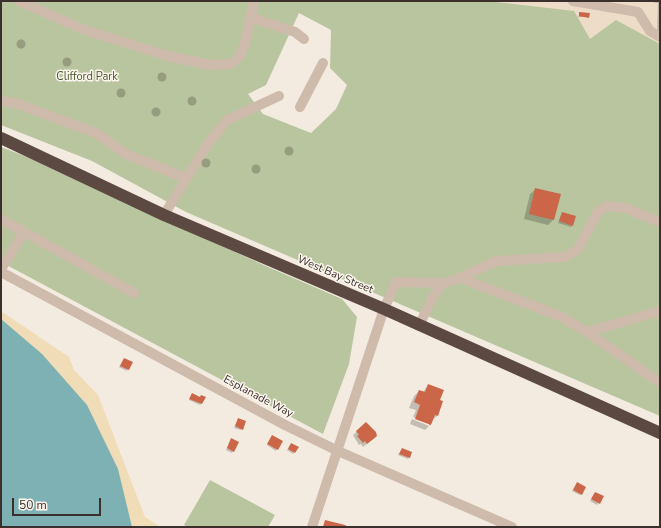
<!DOCTYPE html>
<html>
<head>
<meta charset="utf-8">
<style>
  body { margin:0 }
  #map { position:relative; width:661px; height:528px; overflow:hidden; background:#f4ebe0; font-family:"Nunito Sans",sans-serif }
  canvas { display:block }
  .frame { position:absolute; inset:0; border:2px solid #3b302b; pointer-events:none }
  .scale { position:absolute; left:12px; top:498px; width:89px; height:18px; box-sizing:border-box; border:2px solid #3b302b; border-top:0; padding-left:5px; font-size:12px; line-height:14px; white-space:nowrap; color:#3b302b; -webkit-text-stroke:3px #fbf5ed; paint-order:stroke }
</style>
</head>
<body>
<div id="map">
<canvas width="661" height="528"></canvas>
<div class="frame"></div>
<div class="scale">50 m</div>
</div>
<script>
const c = document.querySelector('canvas').getContext('2d');
c.lineJoin = 'round';
function paint(path, color) { c.fillStyle = color; c.fill(path, 'evenodd'); }
const poly = rows => new Path2D(rows.map(r => 'M' + r).join(''));
function stroke(path, color, width, dash) { c.strokeStyle = color; c.lineWidth = width; c.lineCap = dash ? 'butt' : 'round'; c.setLineDash(dash || []); c.stroke(path); }
function label(font, color, halo, rows, align = 'center') {
  c.font = font + ' "Nunito Sans",sans-serif'; c.lineWidth = 3; c.setLineDash([]); c.textBaseline = 'middle'; c.strokeStyle = halo; c.fillStyle = color; for (const [text, x, y, turn = 0] of rows) {
    c.save(); c.translate(x, y); c.rotate((+turn || 0) * Math.PI / 180); c.textAlign = isNaN(turn) ? turn : align; if (halo) c.strokeText(text, 0, 0); c.fillText(text, 0, 0); c.restore();
  }
}
paint(poly([
  [1,1,660,1,660,416,186,212,92,161,1,125],
  [299,13,331,30,330,68,347,85,336,109,311,133,263,114,248,94,266,85],
  [1,147,30,158,268,267,342,299,357,317,349,364,323,434,1,262],
  [210,480,275,515,268,527,188,527,184,525]
]), '#b8c59f');
paint(poly([
  [1,311,69,357,74,370,98,395,145,517,160,527,109,527,1,342]
]), '#f0dcb6');
paint(poly([
  [487,1,660,1,660,44,616,20,590,39,574,11]
]), '#eddcc7');
paint(poly([
  [1,319,42,354,87,405,118,469,132,527,1,527]
]), '#7eb1b3');
paint(poly([
  [645,1,660,1,660,42,657,40,658,3],
  [580,13,588,17,578,17],
  [536,189,553,220,548,225,524,219,530,194],
  [562,213,572,225,571,227,558,223],
  [124,359,131,362,127,371,119,367],
  [428,385,439,401,442,402,437,416,431,421,430,425,425,430,410,424,412,419,429,426,429,423,413,417,416,410,409,408,414,396,419,391,423,392],
  [191,396,199,398,201,396,201,404,200,405,189,400],
  [238,419,242,429,241,430,234,428],
  [366,423,373,439,363,447,361,444,359,445,353,435],
  [271,438,277,449,276,451,267,445],
  [230,441,233,451,232,453,226,450],
  [290,445,294,452,293,454,287,450],
  [402,449,409,457,408,459,398,455],
  [576,485,581,494,580,495,572,491],
  [594,494,602,497,597,505,590,501]
]), '#0003');
paint(poly([
  [579,12,590,13,589,18,579,16],
  [535,188,561,194,554,220,529,214],
  [562,212,576,216,573,226,559,221],
  [124,358,133,362,129,370,120,366],
  [428,384,444,390,440,400,443,401,438,416,435,415,431,425,415,419,420,405,414,402,419,390,425,392],
  [192,393,200,397,201,395,206,397,202,404,189,399],
  [238,418,246,421,243,430,235,426],
  [366,422,376,432,377,436,367,444,365,441,363,443,357,436,359,435,356,431],
  [272,435,283,441,278,450,267,444],
  [231,438,239,442,234,452,227,448],
  [291,443,299,447,295,453,288,449],
  [402,448,412,452,410,458,399,454],
  [577,482,586,487,582,495,573,490],
  [595,492,604,496,600,504,591,499],
  [325,520,345,525,348,527,323,527]
]), '#cb6648');
stroke(poly([
  [19,1,82,29,168,56,211,65,231,64,240,56,245,43,254,1],
  [573,1,638,12,650,31,660,37],
  [250,17,295,32,304,39],
  [1,101,18,104,96,133,126,154,185,178],
  [300,107,323,63],
  [164,215,207,145,227,120,279,96],
  [1,219,134,293],
  [1,269,24,232],
  [1,272,285,425,338,451,512,527],
  [460,278,560,316,587,332,660,383],
  [419,326,433,296,443,283,460,278,496,261,565,257,577,250,598,212,607,206,625,208,660,222],
  [587,332,660,311],
  [312,527,384,309,396,282,443,283]
]), '#cebbab', 10);
stroke(poly([
  [1,138,164,215,384,309,660,433]
]), '#5c4941', 12);
c.fillStyle = '#969c7e';
for (const [x, y] of [
  [21,44],
  [67,62],
  [162,77],
  [121,93],
  [192,101],
  [156,112],
  [289,151],
  [206,163],
  [256,169]
]) { c.beginPath(); c.arc(x, y, 4.5, 0, 2 * Math.PI); c.fill(); }
label('11px', '#4a5b2d', '#fbf5ed', [
  ["Clifford Park",87,77]
]);
label('11px', '#3b302b', '#fbf5ed', [
  ["West Bay Street",335,275,23],
  ["Esplanade Way",258,397,28]
]);
</script>
</body>
</html>
